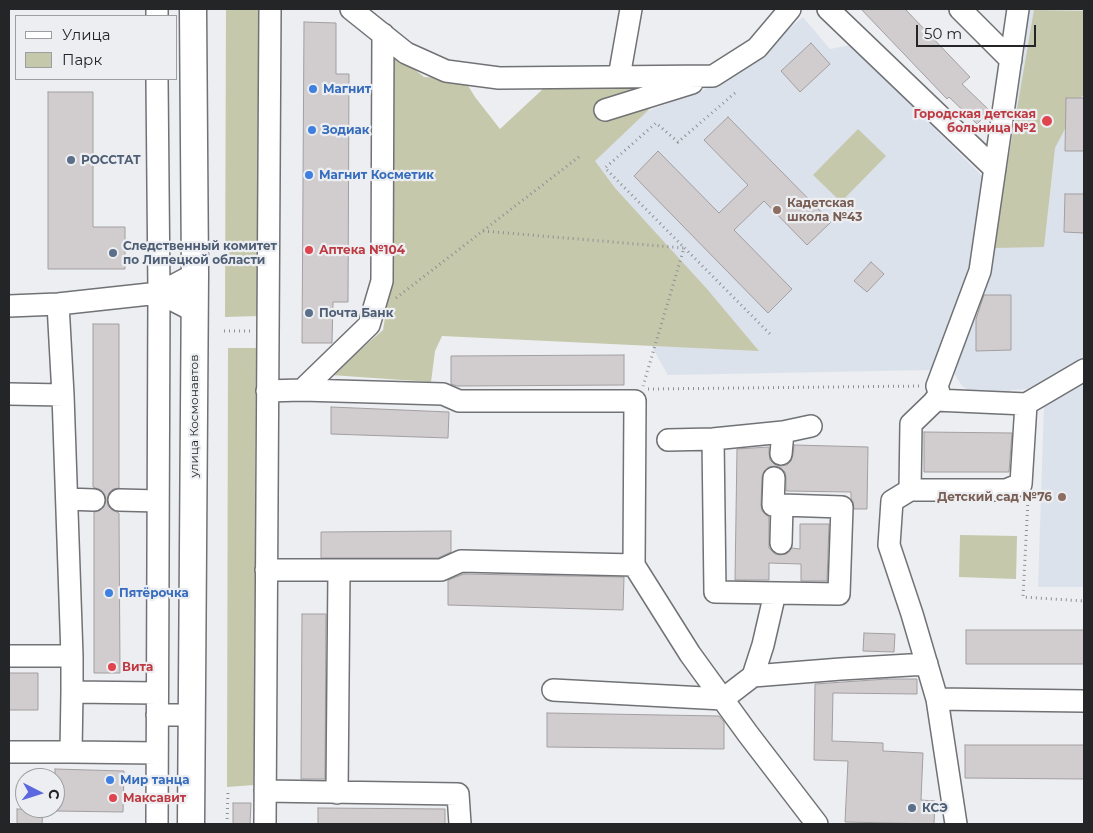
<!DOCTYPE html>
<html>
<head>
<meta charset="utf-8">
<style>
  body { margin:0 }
  #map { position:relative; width:1093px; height:833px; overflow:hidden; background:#eceef1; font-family:Montserrat,sans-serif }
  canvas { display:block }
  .frame { position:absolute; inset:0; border:10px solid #242526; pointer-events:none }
  .legend { position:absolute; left:15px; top:15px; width:162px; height:65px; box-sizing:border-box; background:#eceef1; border:1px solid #9c9ea0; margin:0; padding:6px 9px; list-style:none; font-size:15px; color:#242526 }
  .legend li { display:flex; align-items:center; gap:10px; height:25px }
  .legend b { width:25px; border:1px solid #9c9ea0 }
  .north { position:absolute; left:15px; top:768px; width:50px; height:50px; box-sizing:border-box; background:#eceef1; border:1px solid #9c9ea0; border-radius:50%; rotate:95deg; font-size:14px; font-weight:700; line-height:20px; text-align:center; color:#242526 }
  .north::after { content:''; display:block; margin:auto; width:18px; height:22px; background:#5b68df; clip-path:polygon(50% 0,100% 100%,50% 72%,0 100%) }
  .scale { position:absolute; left:916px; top:25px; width:120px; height:22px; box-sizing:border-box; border:2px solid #242526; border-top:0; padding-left:6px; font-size:15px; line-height:18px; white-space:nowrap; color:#242526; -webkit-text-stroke:4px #eceef1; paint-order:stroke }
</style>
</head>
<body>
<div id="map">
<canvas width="1093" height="833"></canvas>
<div class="frame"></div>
<ul class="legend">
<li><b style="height:6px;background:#fff"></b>Улица</li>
<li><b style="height:14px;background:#c6c8ab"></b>Парк</li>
</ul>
<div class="north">С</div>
<div class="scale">50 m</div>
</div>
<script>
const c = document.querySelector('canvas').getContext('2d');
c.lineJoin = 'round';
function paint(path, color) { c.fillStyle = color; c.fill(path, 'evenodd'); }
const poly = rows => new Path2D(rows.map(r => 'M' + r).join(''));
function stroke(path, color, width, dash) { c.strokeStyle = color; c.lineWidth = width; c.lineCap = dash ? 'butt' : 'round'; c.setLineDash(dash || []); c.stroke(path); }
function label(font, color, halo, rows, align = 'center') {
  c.font = font + ' Montserrat,sans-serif'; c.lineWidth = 4.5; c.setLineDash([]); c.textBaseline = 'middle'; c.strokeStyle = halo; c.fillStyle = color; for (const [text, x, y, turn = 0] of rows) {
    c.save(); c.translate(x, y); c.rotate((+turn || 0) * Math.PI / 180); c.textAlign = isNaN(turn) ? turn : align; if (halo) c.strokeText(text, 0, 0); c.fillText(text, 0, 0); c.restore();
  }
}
paint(poly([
  [1028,9,1084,9,1084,359,1033,389,1011,390,1009,400,988,403,962,386,953,371],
  [803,17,830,49,851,45,987,181,972,264,933,370,668,375,619,290,565,142,727,81],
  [1084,382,1084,587,1038,587,1044,406]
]), '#dce2ec');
paint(poly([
  [226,9,261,9,259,316,225,317],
  [1034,10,1084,11,1084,96,1082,96,1055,148,1044,247,993,248],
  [391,51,424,77,464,79,475,97,500,129,544,88,636,89,661,98,595,161,615,188,707,289,759,351,442,336,435,351,431,382,331,375,383,330,389,293],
  [858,129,886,156,841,202,813,175],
  [228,348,256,348,254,785,227,787],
  [960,535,1017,536,1016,579,959,577]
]), '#c6c8ab');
const building = poly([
  [861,9,905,9,970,77,962,84,990,111,977,124,949,97,947,99,861,9],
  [304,22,336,23,336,74,349,74,348,302,333,302,332,343,302,343,304,22],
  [811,43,830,64,800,92,781,71,811,43],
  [48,92,93,92,93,227,125,227,125,269,48,269,48,92],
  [1066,98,1084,98,1084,151,1065,151,1066,98],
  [728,117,831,222,807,245,764,201,734,230,792,289,768,313,634,176,658,151,719,213,748,185,704,140,728,117],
  [1065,194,1084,194,1084,233,1064,232,1065,194],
  [871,262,884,274,867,292,854,281,871,262],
  [984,295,1011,295,1011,350,976,351,976,319,984,295],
  [93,324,119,324,119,488,113,489,109,493,107,500,108,506,112,510,119,513,120,673,94,673,94,512,99,511,104,507,106,500,105,495,101,490,93,487,93,324],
  [624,355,624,385,457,386,451,384,451,356,624,355],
  [331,407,449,412,448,438,331,434,331,407],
  [924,432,1012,433,1009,472,924,472,924,432],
  [794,445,868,447,867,509,854,509,853,502,851,499,851,492,786,491,786,478,785,472,781,468,775,466,769,467,764,471,762,477,761,505,762,511,766,515,769,517,769,548,775,554,780,555,786,554,792,548,800,549,800,524,829,524,827,581,801,581,801,564,769,563,769,580,735,580,737,449,769,447,769,453,770,460,774,464,780,466,787,465,791,461,793,455,794,445],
  [451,531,451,552,438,558,321,558,321,532,451,531],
  [464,574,624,577,623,610,448,605,448,580,464,574],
  [302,614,326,614,325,779,301,779,302,614],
  [966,630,1084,630,1084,664,966,664,966,630],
  [864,633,895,634,894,652,863,651,864,633],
  [9,673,38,673,38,710,9,710,9,673],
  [887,679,917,679,917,694,833,693,832,741,883,743,883,751,923,753,921,800,935,801,934,824,845,822,848,761,814,760,815,684,887,679],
  [547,713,719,716,724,722,724,749,547,747,547,713],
  [965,745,1084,745,1084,779,965,778,965,745],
  [55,769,124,771,123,812,55,811,55,769],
  [233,803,251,803,250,824,233,824,233,803],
  [318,808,445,809,445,824,318,824,318,808],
  [17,809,43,810,42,824,17,824,17,809]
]);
paint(building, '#d1cdcf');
stroke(building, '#a39fa0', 1);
const minor = poly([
  [351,9,406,53,446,71,499,78,713,76,757,48,790,9],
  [828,9,995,169],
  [960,9,1011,60],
  [157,16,157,9],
  [619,77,631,9],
  [605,110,692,83],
  [159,293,194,311],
  [58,304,63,395,72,656,72,692,157,693],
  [9,306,58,304,159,293,195,274],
  [302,390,369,325,382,281,383,34],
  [267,391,302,390,443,394,459,401,635,401,634,565,690,654,748,734,817,824],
  [9,394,63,395],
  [935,400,1026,404],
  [783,432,811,426],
  [713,439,715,592,839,594,842,507,782,505,781,543],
  [668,440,713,439,783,432,781,454],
  [774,478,773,505,782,505],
  [910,490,911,424,940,396,937,386,980,271,1018,9],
  [67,499,94,500],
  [119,500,158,501],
  [266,570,441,570,461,561,634,565],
  [9,656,72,656],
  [753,676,763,645,775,593],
  [553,690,723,699,753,676,841,669,927,664],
  [937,699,1084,701],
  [157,715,192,715],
  [9,752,71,752,72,692],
  [71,752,157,753],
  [265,791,458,794,460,824],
  [337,793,339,570],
  [157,824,159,293,157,79],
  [265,824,270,9],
  [956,824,937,699,912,614,889,545,892,501,910,490,1006,490,1021,484,1026,404,1084,370]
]);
const major = poly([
  [191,824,195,274,193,9]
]);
stroke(minor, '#707275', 24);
stroke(major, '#707275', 29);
stroke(poly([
  [735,93,678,142,656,123,605,168,770,334],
  [483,231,684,248,643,386],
  [396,298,580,156],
  [224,331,252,331],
  [648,389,921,386],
  [1028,500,1023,597,1084,601],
  [227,824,228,791]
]), '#8e9092', 3, [1, 4]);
stroke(minor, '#fff', 21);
stroke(major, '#fff', 26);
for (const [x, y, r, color] of [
  [313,89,5,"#3f7fe0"],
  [1047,121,6,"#e0444e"],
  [312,130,5,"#3f7fe0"],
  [71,160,5,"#5c6f8a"],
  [309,175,5,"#3f7fe0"],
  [777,210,5,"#8d6e63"],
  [309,250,5,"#e0444e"],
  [113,253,5,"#5c6f8a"],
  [309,313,5,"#5c6f8a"],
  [1062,497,5,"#8d6e63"],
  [109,593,5,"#3f7fe0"],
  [112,667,5,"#e0444e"],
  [110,780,5,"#3f7fe0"],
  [113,798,5,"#e0444e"],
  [912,808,5,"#5c6f8a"]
]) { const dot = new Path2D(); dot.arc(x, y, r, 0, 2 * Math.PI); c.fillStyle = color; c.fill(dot); stroke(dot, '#eceef1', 2); }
label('bold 12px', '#366cbe', '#eceef1', [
  ["Магнит",323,89],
  ["Зодиак",322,130],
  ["Магнит Косметик",319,175],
  ["Пятёрочка",119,593],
  ["Мир танца",120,780]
], 'left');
label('bold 12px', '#be3a42', '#eceef1', [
  ["Городская детская",1036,114,"right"],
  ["больница №2",1036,128,"right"],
  ["Аптека №104",319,250],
  ["Вита",122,667],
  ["Максавит",123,798]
], 'left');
label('bold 12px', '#4e5e75', '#eceef1', [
  ["РОССТАТ",81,160],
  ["Следственный комитет",123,246],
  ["по Липецкой области",123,260],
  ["Почта Банк",319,313],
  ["КСЭ",922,808]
], 'left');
label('bold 12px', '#785e54', '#eceef1', [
  ["Кадетская",787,203],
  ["школа №43",787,217],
  ["Детский сад №76",1052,497,"right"]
], 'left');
label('12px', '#242526', '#eceef1', [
  ["улица Космонавтов",194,416,-90]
]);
</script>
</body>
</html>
